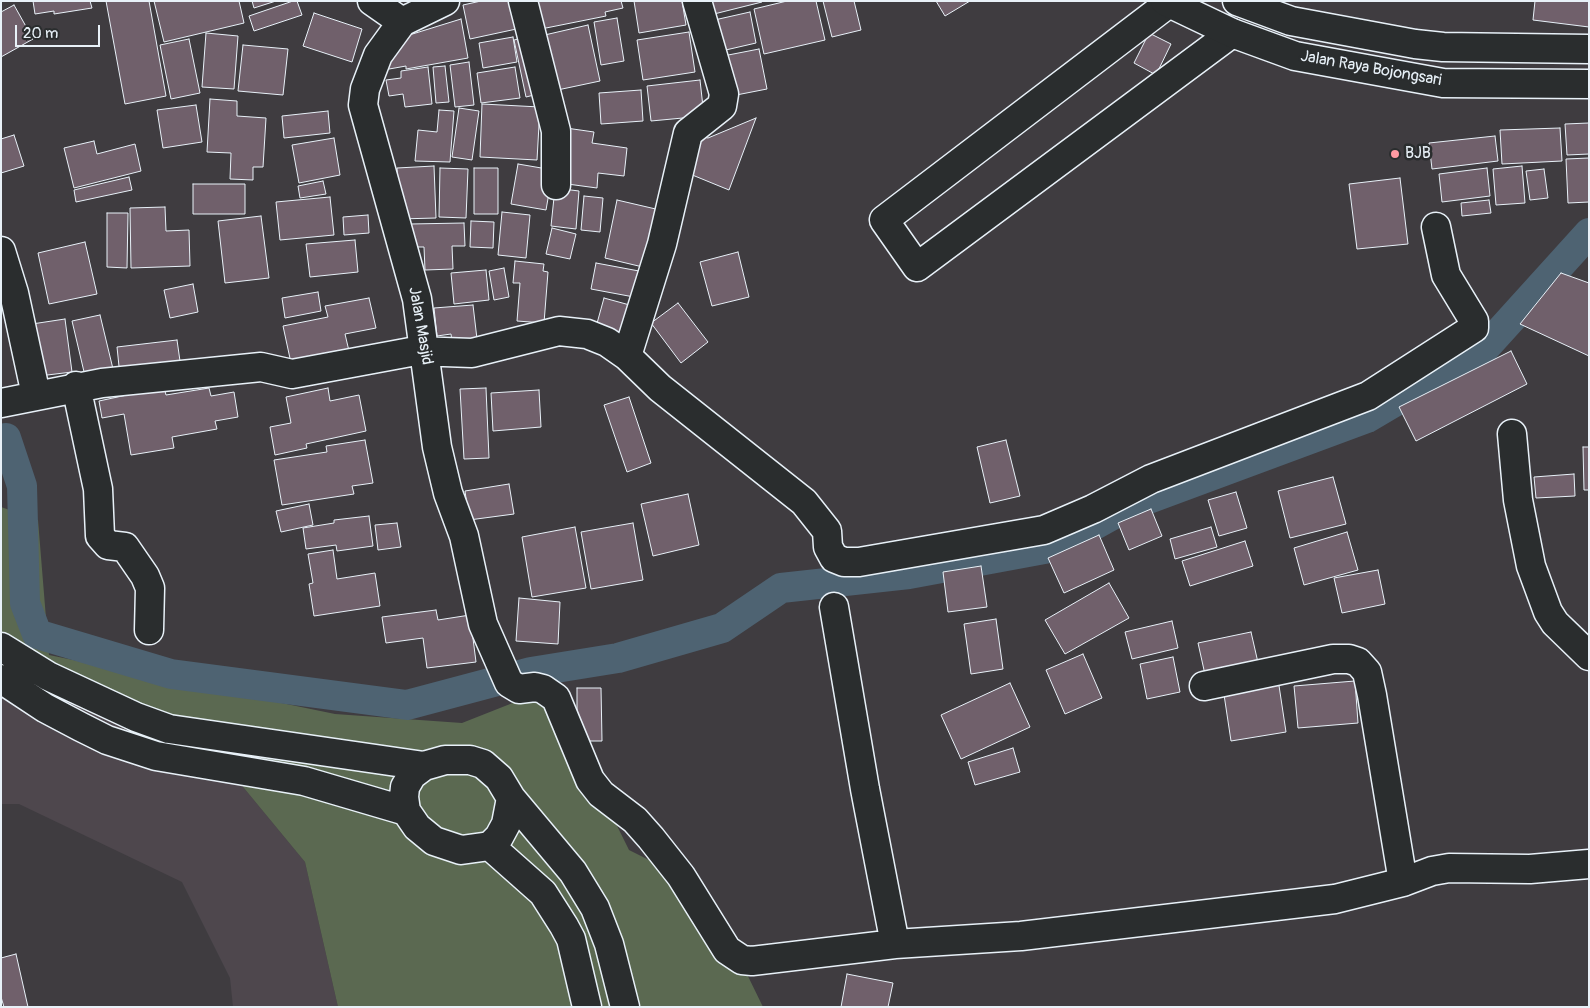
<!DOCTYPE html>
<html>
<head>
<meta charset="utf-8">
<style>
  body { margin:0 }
  #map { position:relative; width:1590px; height:1008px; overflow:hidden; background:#3f3c40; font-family:Pangolin,sans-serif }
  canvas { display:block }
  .frame { position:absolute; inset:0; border:2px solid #e8f1f8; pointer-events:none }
  .scale { position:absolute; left:15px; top:25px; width:85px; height:22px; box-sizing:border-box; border:2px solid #e8f1f8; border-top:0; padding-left:6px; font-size:15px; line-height:18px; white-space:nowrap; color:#e8f1f8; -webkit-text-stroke:4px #2a2d2e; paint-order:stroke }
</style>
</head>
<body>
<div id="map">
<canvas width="1590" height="1008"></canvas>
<div class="frame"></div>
<div class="scale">20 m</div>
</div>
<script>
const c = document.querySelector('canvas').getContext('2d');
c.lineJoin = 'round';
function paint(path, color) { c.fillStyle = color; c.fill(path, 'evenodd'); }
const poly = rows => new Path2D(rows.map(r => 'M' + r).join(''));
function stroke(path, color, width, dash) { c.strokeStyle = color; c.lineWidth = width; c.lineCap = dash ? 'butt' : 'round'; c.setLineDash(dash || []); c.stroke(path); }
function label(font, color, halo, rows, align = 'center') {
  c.font = font + ' Pangolin,sans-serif'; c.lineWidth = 5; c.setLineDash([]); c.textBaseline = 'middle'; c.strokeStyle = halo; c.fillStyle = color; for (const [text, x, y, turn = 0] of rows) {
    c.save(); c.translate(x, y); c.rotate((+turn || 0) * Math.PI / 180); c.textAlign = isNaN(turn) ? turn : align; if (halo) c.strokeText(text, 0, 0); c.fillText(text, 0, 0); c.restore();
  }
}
paint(poly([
  [1,686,51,687,119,705,220,759,305,862,338,1007,233,1007,230,978,182,882,19,804,1,804]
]), '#4e474d');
paint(poly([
  [1,507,38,520,49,655,335,714,462,723,543,691,579,749,629,850,705,888,763,1007,338,1007,305,862,220,759,119,705,51,687,1,686]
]), '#5b6951');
stroke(poly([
  [1,439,6,438,22,486,25,603,37,634,171,674,407,705,531,672,618,658,722,628,781,588,909,574,1055,547,1127,507,1367,418,1484,349,1589,233]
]), '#4e6372', 30);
const building = poly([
  [33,1,90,1,92,8,54,14,54,11,35,14,33,1],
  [106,1,149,1,166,96,125,104,106,1],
  [154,1,239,1,244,23,164,42,154,1],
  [252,1,276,1,254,8,252,1],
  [293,1,297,1,302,15,254,31,249,16,293,1],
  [481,1,516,1,521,28,470,39,463,5,481,1],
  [525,1,621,1,623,8,605,12,606,16,531,31,525,1],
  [634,1,682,1,686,25,639,33,634,1],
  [702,1,761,1,762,2,706,16,702,1],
  [787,1,816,1,825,40,764,54,754,9,787,1],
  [823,1,854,1,861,30,832,37,823,1],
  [936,1,970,1,945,16,936,1],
  [1535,1,1589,1,1589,27,1533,20,1535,1],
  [14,5,33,39,1,57,1,12,14,5],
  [750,12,756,43,717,52,710,21,750,12],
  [314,13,362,29,352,62,303,46,314,13],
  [617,18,624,61,601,65,594,22,617,18],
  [461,19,468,58,406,69,406,66,378,71,406,36,461,19],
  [588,25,600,81,548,92,536,37,588,25],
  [689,32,695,72,643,80,637,40,689,32],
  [206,33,238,36,234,89,202,87,206,33],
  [1149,33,1171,44,1156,75,1134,63,1149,33],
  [531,36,542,93,526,97,514,40,531,36],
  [513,37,517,62,483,68,479,43,513,37],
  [189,39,200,93,171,99,160,45,189,39],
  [243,45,288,49,283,95,238,91,243,45],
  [759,49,767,89,726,97,718,57,759,49],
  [469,62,474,105,455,107,450,65,469,62],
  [445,66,449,102,436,103,433,67,445,66],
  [428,67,432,104,405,107,403,94,389,96,386,80,401,78,401,71,428,67],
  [515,67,520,98,481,103,477,73,515,67],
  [700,80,704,116,651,121,647,86,700,80],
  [641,90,643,121,601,124,599,93,641,90],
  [210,99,237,101,237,116,266,118,263,167,253,167,253,180,230,179,231,153,207,152,210,99],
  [482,104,540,107,537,160,480,157,482,104],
  [196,105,202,142,163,148,157,110,196,105],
  [459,108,479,111,472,160,452,157,459,108],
  [439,110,454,111,450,162,415,161,418,130,437,132,439,110],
  [328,111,330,133,284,138,282,116,328,111],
  [756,118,729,190,685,172,700,136,708,138,756,118],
  [1589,123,1589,154,1567,155,1565,124,1589,123],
  [566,128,594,132,592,143,627,148,624,176,598,173,597,188,560,183,566,128],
  [1560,128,1562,161,1502,164,1500,130,1560,128],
  [14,135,24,166,1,173,1,139,14,135],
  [1495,136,1498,161,1432,169,1429,143,1495,136],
  [334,138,340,175,299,183,292,145,334,138],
  [94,141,97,154,135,144,141,171,74,188,64,148,94,141],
  [1589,158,1589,202,1568,203,1566,159,1589,158],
  [518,164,553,170,546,210,511,204,518,164],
  [434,166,436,218,399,219,397,168,434,166],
  [1522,166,1525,203,1496,205,1493,169,1522,166],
  [440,168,468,169,466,218,439,217,440,168],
  [474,168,498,168,498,214,474,214,474,168],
  [1487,168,1490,196,1442,202,1439,174,1487,168],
  [1544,169,1548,198,1530,200,1526,171,1544,169],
  [129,177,132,190,76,202,74,190,129,177],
  [1400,178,1408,244,1357,249,1349,184,1400,178],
  [323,181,326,194,300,198,298,186,323,181],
  [193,184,245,184,245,214,193,214,193,184],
  [555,188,579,191,576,229,551,226,555,188],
  [584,196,603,198,600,232,581,230,584,196],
  [330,197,334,235,280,240,276,202,330,197],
  [617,200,660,210,647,268,605,258,617,200],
  [1489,200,1491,213,1462,216,1461,203,1489,200],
  [165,207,166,231,189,230,190,266,131,268,130,208,165,207],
  [502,212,530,215,526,258,498,255,502,212],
  [107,213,128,213,127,268,107,267,107,213],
  [368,215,369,233,344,235,343,217,368,215],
  [261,216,269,278,225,283,218,221,261,216],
  [471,221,494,222,493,248,470,247,471,221],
  [464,223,465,246,452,246,453,269,425,270,424,247,411,247,410,224,464,223],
  [552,228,576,234,570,259,546,254,552,228],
  [355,240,358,272,310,277,306,244,355,240],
  [85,242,97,294,49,304,38,253,85,242],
  [738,252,749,297,712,306,700,262,738,252],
  [515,261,544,264,543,271,548,272,544,323,517,321,520,283,513,283,515,261],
  [596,263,639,271,634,297,591,289,596,263],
  [504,268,509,297,494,300,489,271,504,268],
  [486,270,489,300,454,304,451,273,486,270],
  [1561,273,1589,283,1589,356,1520,324,1561,273],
  [193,284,198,312,170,318,164,290,193,284],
  [318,292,321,311,285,318,282,298,318,292],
  [369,298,376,328,345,334,349,351,291,363,283,326,328,317,325,306,369,298],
  [604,298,637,307,629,336,596,327,604,298],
  [678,303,708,342,681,363,651,323,678,303],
  [473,305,477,339,452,342,451,334,437,336,434,308,473,305],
  [100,315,113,369,85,376,72,321,100,315],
  [65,319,72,372,39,376,32,324,65,319],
  [177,340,181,368,120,376,117,347,177,340],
  [1511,351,1527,384,1416,441,1399,407,1511,351],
  [164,387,166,395,209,388,211,396,234,392,238,417,215,421,217,429,172,437,174,448,131,455,124,414,102,418,99,401,164,387],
  [328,388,330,401,359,395,366,431,306,444,307,448,275,455,270,427,291,423,286,397,328,388],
  [486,388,489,458,464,459,460,389,486,388],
  [539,390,541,427,493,431,491,393,539,390],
  [629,397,651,463,627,472,604,405,629,397],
  [365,440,373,483,352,486,354,494,282,505,274,460,327,452,326,446,365,440],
  [1006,440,1020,496,990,503,977,447,1006,440],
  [1583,447,1589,447,1589,490,1584,490,1583,447],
  [1574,474,1575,496,1536,498,1534,477,1574,474],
  [1333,477,1346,524,1290,538,1278,491,1333,477],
  [509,484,514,514,469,520,465,491,509,484],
  [1236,492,1247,528,1219,536,1208,500,1236,492],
  [688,494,699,545,653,556,641,504,688,494],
  [309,504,313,525,281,532,276,511,309,504],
  [1151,509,1162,536,1129,550,1118,523,1151,509],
  [369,516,373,546,337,551,336,545,306,549,303,528,334,523,334,520,369,516],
  [397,523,401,547,378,550,375,525,397,523],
  [633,523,643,580,591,589,581,532,633,523],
  [575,527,586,588,532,597,522,537,575,527],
  [1211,527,1217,547,1175,559,1170,539,1211,527],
  [1347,532,1358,570,1304,585,1294,548,1347,532],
  [1099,535,1114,570,1064,593,1048,558,1099,535],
  [1245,541,1253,566,1190,586,1182,561,1245,541],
  [333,550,337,579,375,573,380,606,314,616,309,584,313,583,308,554,333,550],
  [981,566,987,607,948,612,943,572,981,566],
  [1378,570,1385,604,1342,613,1334,578,1378,570],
  [1109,583,1129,618,1065,654,1045,620,1109,583],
  [519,598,560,602,558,644,516,641,519,598],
  [436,610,438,620,470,615,476,662,427,668,423,638,386,643,382,617,436,610],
  [996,619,1003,669,971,674,964,624,996,619],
  [1172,621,1178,648,1132,659,1125,632,1172,621],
  [1251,632,1259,667,1206,679,1198,643,1251,632],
  [1083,654,1102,698,1065,714,1046,670,1083,654],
  [1173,657,1180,692,1147,699,1140,664,1173,657],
  [1278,679,1286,732,1231,741,1223,688,1278,679],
  [1355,681,1358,723,1298,728,1294,686,1355,681],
  [1010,683,1030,727,961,759,941,715,1010,683],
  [577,688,601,688,602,741,577,741,577,688],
  [1013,748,1020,772,975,785,968,762,1013,748],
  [16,954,28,1007,4,1007,1,997,1,958,16,954],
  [847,974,893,983,888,1007,841,1007,847,974]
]);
paint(building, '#70606b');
stroke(building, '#e8f1f8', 1);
const minor = poly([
  [372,1,402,22],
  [445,1,402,22,378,55,365,89,363,105,417,299,437,447,448,493,464,536,483,624,509,683,519,689,535,687,543,689,556,698,590,780,601,794,635,820,651,838,681,876,727,950,742,960,752,961,895,944,1021,936,1335,899,1403,882],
  [523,1,556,131,556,185],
  [1169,3,884,220,917,267,1232,33],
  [1,251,14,293,36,395],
  [627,356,662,244,688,133,722,106,724,94,697,1],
  [76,386,98,489,100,536,108,545,125,547,145,576,150,588,149,630],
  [1,403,102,383,261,367,292,374,416,351,472,353,559,331,587,334,607,342,627,356,660,388,804,502,827,531,828,547,834,558,844,562,859,562,1044,530,1093,509,1151,479,1368,396,1474,328,1474,321,1446,275,1436,227],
  [1512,434,1518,500,1531,566,1548,612,1555,623,1589,656],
  [834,607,865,789,895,944],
  [1,647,48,676,136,717,169,729,424,766],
  [1,679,45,708,81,727,107,740,156,756,304,781,406,811],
  [1204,686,1333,659,1349,659,1358,662,1367,672,1372,695,1403,882,1432,871,1449,868,1530,869,1589,864],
  [511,798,506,824,499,837,490,846,461,850,434,841,417,827,406,811,404,797,405,787,412,775,424,766,445,760,470,760,483,764,499,778,511,798,573,872,595,908,609,944,625,1007],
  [490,846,543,893,564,926,571,939,587,1007]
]);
const highway = poly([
  [1165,1,1232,33,1295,56,1443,83,1589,84],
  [1237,1,1291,21,1415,44,1443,47,1589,49]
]);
stroke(minor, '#e8f1f8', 31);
stroke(highway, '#e8f1f8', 31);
stroke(minor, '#2a2d2e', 28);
stroke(highway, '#2a2d2e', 28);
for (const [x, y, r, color] of [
  [1395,154,5,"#ff9aa2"]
]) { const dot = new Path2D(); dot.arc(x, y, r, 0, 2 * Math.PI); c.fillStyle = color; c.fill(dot); stroke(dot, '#2a2d2e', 2); }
label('16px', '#e8f1f8', '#2a2d2e', [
  ["Jalan Raya Bojongsari",1371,69,10],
  ["Jalan Masjid",420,326,80]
]);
label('16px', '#e8f1f8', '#2a2d2e', [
  ["BJB",1405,154]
], 'left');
</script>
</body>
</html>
